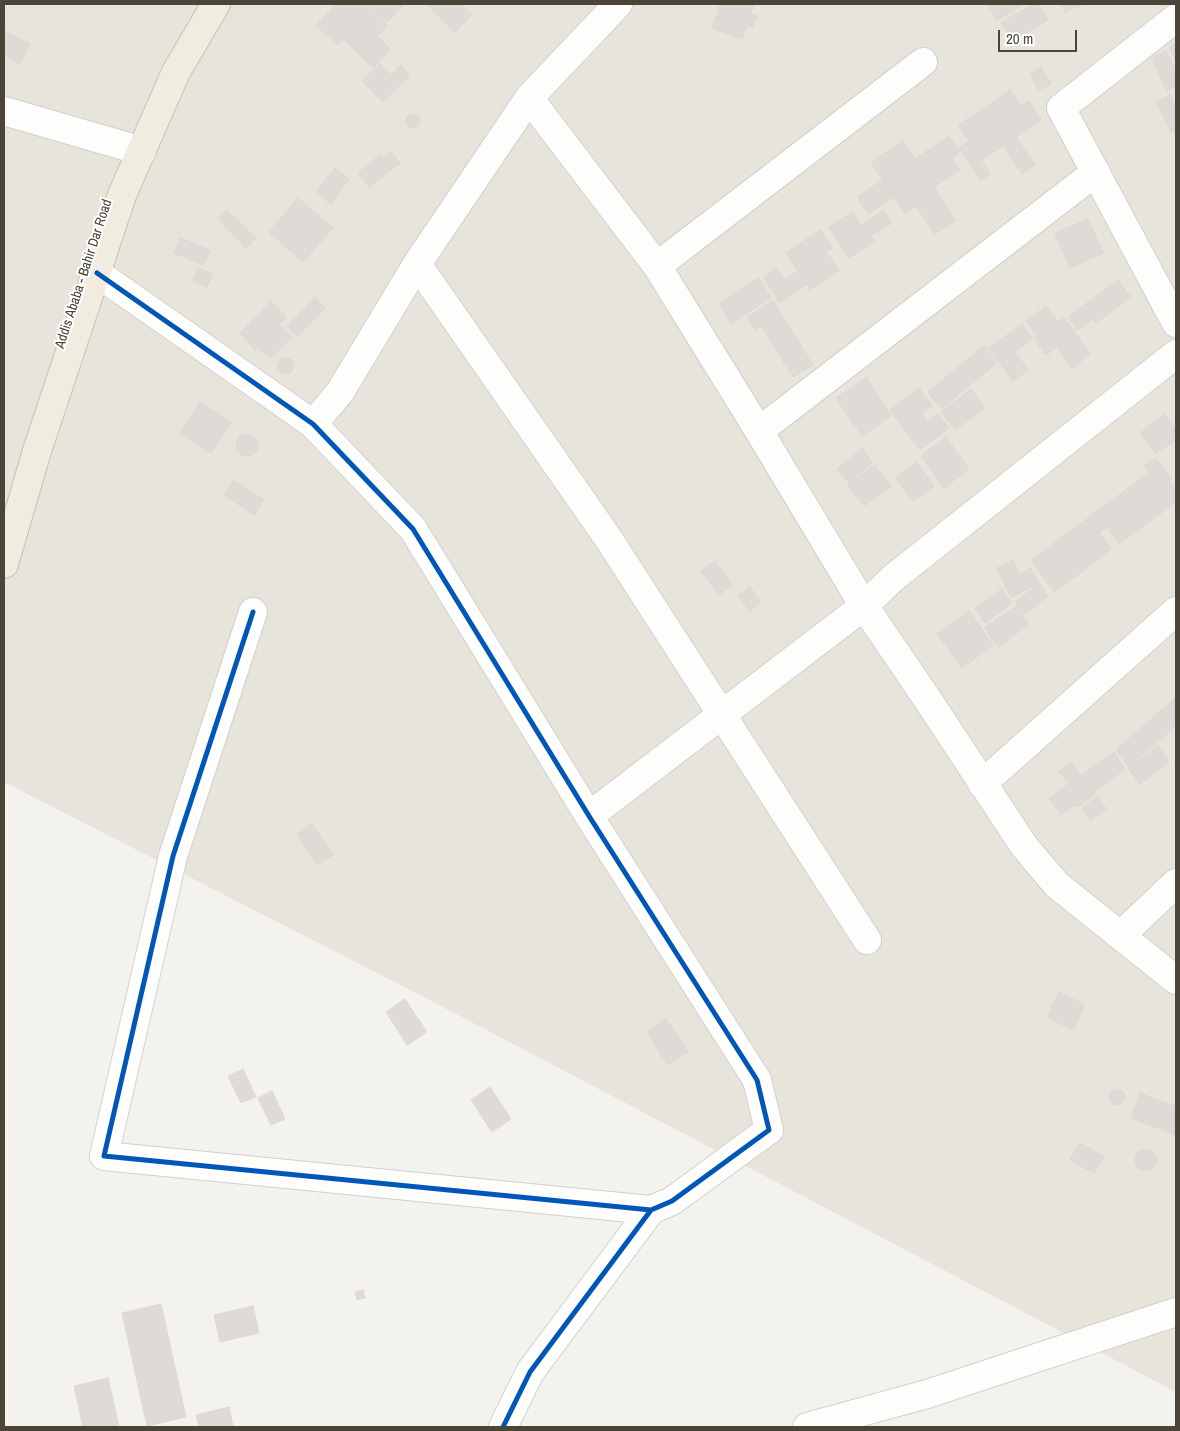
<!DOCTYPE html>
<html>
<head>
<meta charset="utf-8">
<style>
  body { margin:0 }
  #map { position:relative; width:1180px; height:1431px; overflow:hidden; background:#f4f2ee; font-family:"Archivo Narrow",sans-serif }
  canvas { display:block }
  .frame { position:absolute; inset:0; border:5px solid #4b4439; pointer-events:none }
  .scale { position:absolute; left:998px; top:30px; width:79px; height:22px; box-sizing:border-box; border:2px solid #4b4439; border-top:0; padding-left:6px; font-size:15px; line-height:18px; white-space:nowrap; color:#4b4439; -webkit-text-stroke:4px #fff; paint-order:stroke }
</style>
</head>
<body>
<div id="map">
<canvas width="1180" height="1431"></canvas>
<div class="frame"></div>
<div class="scale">20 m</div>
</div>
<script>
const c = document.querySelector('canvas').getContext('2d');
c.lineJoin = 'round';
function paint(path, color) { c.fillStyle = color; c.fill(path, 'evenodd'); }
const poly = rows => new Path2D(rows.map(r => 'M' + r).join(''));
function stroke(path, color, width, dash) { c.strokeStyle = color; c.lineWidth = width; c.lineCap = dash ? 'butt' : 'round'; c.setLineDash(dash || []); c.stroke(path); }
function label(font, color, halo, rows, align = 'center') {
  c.font = font + ' "Archivo Narrow",sans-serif'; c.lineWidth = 4; c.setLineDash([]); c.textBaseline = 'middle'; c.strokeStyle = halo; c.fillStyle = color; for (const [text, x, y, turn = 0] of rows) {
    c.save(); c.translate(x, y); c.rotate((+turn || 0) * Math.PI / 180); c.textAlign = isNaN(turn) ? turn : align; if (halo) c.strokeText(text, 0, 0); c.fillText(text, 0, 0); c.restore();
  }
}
paint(poly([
  [4,4,1176,4,1176,1392,416,993,4,782]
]), '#e7e4dc');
const building = poly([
  [336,4,365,4,387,25,377,36,391,49,373,68,343,39,338,45,316,25,336,4],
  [367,4,404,4,387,22,367,4],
  [430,4,460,4,472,15,455,32,428,6,430,4],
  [720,4,754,4,750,14,757,16,753,27,747,25,742,39,712,28,720,4],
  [988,4,1024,4,997,20,988,4],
  [1033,4,1038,4,1048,20,1012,41,1001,23,1033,4],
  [1062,4,1081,4,1081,5,1065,12,1062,4],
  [4,31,30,44,20,64,4,55,4,31],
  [1176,44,1176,60,1169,48,1176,44],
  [1166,51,1176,71,1176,86,1167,91,1152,58,1166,51],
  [380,64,391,75,401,65,410,75,383,102,362,81,380,64],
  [1041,67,1051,84,1039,90,1030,74,1041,67],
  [1010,90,1021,107,991,127,980,111,1010,90],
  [1170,95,1176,108,1176,131,1172,133,1156,102,1170,95],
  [1029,101,1041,120,1016,137,1035,165,1022,174,991,127,1029,101],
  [980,111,991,127,969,141,958,125,980,111],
  '406 121a7 7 0 1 1 14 0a7 7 0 1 1-14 0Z',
  [991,127,1003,146,981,160,990,174,981,180,959,148,991,127],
  [949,136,960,152,926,175,915,159,949,136],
  [903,141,915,159,883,180,871,162,903,141],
  [391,152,400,163,369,187,358,173,381,154,384,157,391,152],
  [952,158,960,170,934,187,926,175,952,158],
  [915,159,926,175,894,197,883,180,915,159],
  [335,168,349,179,331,204,316,192,335,168],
  [926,175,956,221,935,234,916,206,905,213,894,197,926,175],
  [883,180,894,197,868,214,857,197,883,180],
  [298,198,333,228,303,262,269,232,298,198],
  [227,210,256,238,246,248,218,219,227,210],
  [884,210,892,223,871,236,874,241,849,258,838,241,884,210],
  [852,212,861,225,838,241,829,227,852,212],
  [1088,219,1103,253,1070,268,1055,233,1088,219],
  [820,230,832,248,798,271,786,253,820,230],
  [180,238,210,250,204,265,174,253,180,238],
  [826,252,839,270,810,290,807,284,780,303,771,289,826,252],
  [198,268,212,273,207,287,193,281,198,268],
  [776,268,784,280,771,289,763,277,776,268],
  [758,278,771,297,731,324,719,304,758,278],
  [1118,280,1131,297,1096,323,1093,319,1077,330,1068,317,1118,280],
  [315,297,325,308,298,336,287,326,315,297],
  [271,301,287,317,279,325,292,337,270,359,258,347,255,350,240,333,271,301],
  [773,301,813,365,793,377,761,325,755,330,747,317,773,301],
  [1046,306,1057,321,1037,336,1026,321,1046,306],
  [1064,317,1090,354,1072,368,1057,347,1046,355,1034,339,1064,317],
  [1022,324,1033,338,1015,352,1028,370,1013,381,989,348,1022,324],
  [984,346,997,363,941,409,928,392,984,346],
  '278 366a8 8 0 1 1 16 0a8 8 0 1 1-16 0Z',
  [866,378,891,416,862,436,836,398,866,378],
  [919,388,932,406,921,414,927,422,938,414,949,428,920,450,890,410,919,388],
  [971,389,985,408,955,430,941,412,971,389],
  [200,402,231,422,211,453,180,433,200,402],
  [1165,414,1176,431,1176,439,1156,454,1140,433,1165,414],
  '236 445a11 11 0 1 1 22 0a11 11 0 1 1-22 0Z',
  [946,437,969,469,944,488,921,456,946,437],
  [862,449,873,462,849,483,837,469,862,449],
  [1156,458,1172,479,1107,527,1096,512,1149,473,1144,466,1156,458],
  [917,462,934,486,913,501,895,478,917,462],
  [875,465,891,486,864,506,848,485,875,465],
  [234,480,264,500,254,515,224,495,234,480],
  [1169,481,1176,491,1176,502,1119,544,1107,527,1169,481],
  [1096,512,1107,527,1075,550,1064,536,1096,512],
  [1099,532,1111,549,1087,568,1075,550,1099,532],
  [1064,536,1075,550,1042,575,1031,560,1064,536],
  [1075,550,1087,568,1054,592,1042,575,1075,550],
  [1013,560,1019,574,1031,568,1039,584,1011,597,997,568,1013,560],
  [715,561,732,585,719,595,701,571,715,561],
  [1040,584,1048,596,1024,614,1015,602,1040,584],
  [750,587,761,602,750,611,738,596,750,587],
  [1002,589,1012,603,985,623,975,609,1002,589],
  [1016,606,1029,624,998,647,985,628,1016,606],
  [969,611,981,628,950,651,937,634,969,611],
  [981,628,993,645,962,668,950,651,981,628],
  [1175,698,1176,726,1129,766,1116,750,1175,698],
  [1158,746,1169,762,1140,784,1128,768,1158,746],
  [1114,752,1125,769,1094,792,1095,794,1078,807,1076,804,1061,815,1049,798,1114,752],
  [1071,762,1080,774,1068,783,1059,771,1071,762],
  [1098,796,1106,809,1090,820,1082,808,1098,796],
  [312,824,333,855,317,865,297,834,312,824],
  [1059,992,1085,1005,1073,1030,1047,1017,1059,992],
  [405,999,427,1032,407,1045,386,1012,405,999],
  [666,1019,688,1052,668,1065,647,1033,666,1019],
  [243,1069,256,1097,241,1103,228,1076,243,1069],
  [490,1087,511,1119,492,1132,471,1100,490,1087],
  '1109 1097a8 8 0 1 1 16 0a8 8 0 1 1-16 0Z',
  [272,1091,285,1119,271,1125,258,1098,272,1091],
  [1140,1093,1176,1107,1176,1135,1131,1118,1140,1093],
  [1080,1143,1104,1157,1094,1173,1070,1160,1080,1143],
  '1135 1160a11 11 0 1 1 22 0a11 11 0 1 1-22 0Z',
  [363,1290,365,1298,357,1300,355,1292,363,1290],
  [161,1304,186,1417,147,1426,122,1313,161,1304],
  [253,1306,259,1333,220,1342,214,1315,253,1306],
  [108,1378,119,1427,83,1427,74,1386,108,1378],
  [229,1407,233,1427,199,1427,196,1415,229,1407]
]);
paint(building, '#dedbd6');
stroke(building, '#dcd9d4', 1);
const minor = poly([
  [1176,18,1061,108,1176,323],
  [529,98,657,266,759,431,864,606,928,700,1024,846,1057,885,1176,980],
  [417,264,608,538,867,940],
  [657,266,923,62],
  [97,273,313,424,413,529,589,816,757,1080,769,1130,672,1201,651,1210,530,1372,503,1427],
  [313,424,340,392,417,264,529,98,618,4],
  [759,431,1096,172],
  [253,612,173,856,104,1156,651,1210],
  [982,784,1176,611],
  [589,816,864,606,893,578,1176,354],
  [1120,936,1176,883],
  [807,1427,927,1394,1176,1312]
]);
const tertiary = poly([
  [4,111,142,151]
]);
const trunk = poly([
  [4,564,36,454,122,195,176,72,216,4]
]);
stroke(minor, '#d2d0cb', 30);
stroke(tertiary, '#d2d0cb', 30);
stroke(trunk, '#ccbfa9', 30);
stroke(minor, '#fdfdfc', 28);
stroke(tertiary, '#fdfdfc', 28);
stroke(trunk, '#f0ece0', 28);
stroke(poly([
  [97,273,313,424,413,529,589,816,757,1080,769,1130,672,1201,651,1210,530,1372,503,1427],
  [253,612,173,856,104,1156,651,1210]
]), '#0057b8', 5);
label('14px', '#4b4439', '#fff', [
  ["Addis Ababa - Bahir Dar Road",84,274,-72]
]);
</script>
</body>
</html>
